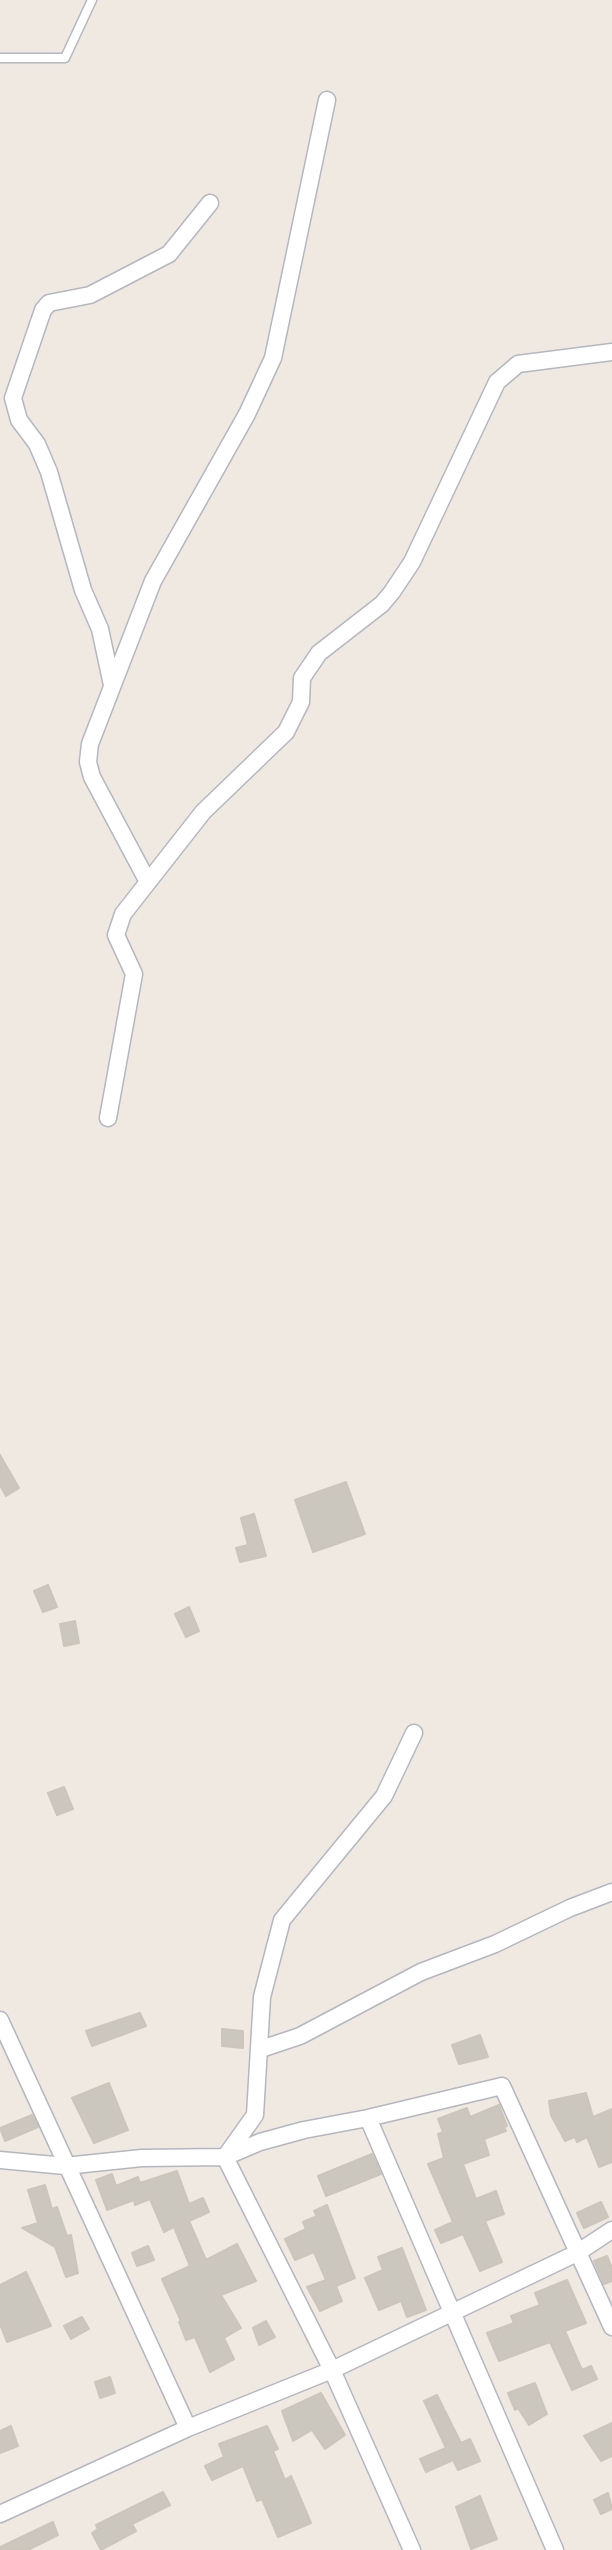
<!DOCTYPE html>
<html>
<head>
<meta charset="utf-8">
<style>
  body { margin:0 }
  canvas { display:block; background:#efe9e1 }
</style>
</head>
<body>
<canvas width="612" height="2550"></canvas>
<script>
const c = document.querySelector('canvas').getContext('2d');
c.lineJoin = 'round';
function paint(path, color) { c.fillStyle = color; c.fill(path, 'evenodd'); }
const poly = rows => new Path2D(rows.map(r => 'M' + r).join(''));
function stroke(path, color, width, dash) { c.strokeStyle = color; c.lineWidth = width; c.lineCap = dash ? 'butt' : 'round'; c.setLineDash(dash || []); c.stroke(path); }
const building = poly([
  [0,1455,19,1488,6,1496,0,1485,0,1455],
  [346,1482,365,1534,313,1552,295,1500,346,1482],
  [254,1514,266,1556,240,1562,236,1548,248,1545,241,1518,254,1514],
  [48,1585,57,1607,43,1612,34,1591,48,1585],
  [189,1607,199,1631,186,1637,175,1614,189,1607],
  [75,1621,79,1643,64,1646,60,1624,75,1621],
  [64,1787,73,1809,57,1815,48,1793,64,1787],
  [140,2013,146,2026,92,2046,86,2031,140,2013],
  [222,2029,243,2031,243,2048,222,2046,222,2029],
  [480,2035,488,2057,459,2064,452,2045,480,2035],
  [109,2083,128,2130,94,2143,72,2098,109,2083],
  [586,2093,593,2117,612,2109,612,2162,599,2167,587,2137,577,2142,575,2137,565,2141,551,2115,549,2101,586,2093],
  [499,2105,507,2126,504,2127,506,2131,484,2139,489,2155,463,2164,476,2199,496,2191,504,2214,485,2221,502,2262,480,2271,463,2234,441,2243,435,2230,453,2222,428,2164,444,2158,438,2134,443,2132,438,2119,467,2108,470,2117,499,2105],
  [32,2115,38,2127,5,2141,0,2128,32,2115],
  [372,2154,381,2174,326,2196,318,2176,372,2154],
  [177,2171,189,2204,203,2198,209,2212,189,2221,206,2260,237,2244,256,2281,221,2295,241,2328,224,2338,234,2359,210,2372,195,2337,186,2340,179,2322,181,2321,162,2279,190,2266,174,2227,164,2232,150,2199,135,2205,134,2200,107,2210,96,2180,112,2174,116,2186,138,2177,140,2183,177,2171],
  [45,2185,52,2209,57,2207,67,2236,71,2235,78,2273,66,2277,55,2247,22,2228,38,2223,28,2190,45,2185],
  [601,2202,608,2217,584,2228,577,2213,601,2202],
  [327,2205,355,2278,336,2286,342,2301,320,2311,307,2287,326,2280,314,2252,295,2260,285,2239,306,2229,303,2222,317,2216,314,2211,327,2205],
  [148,2246,154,2260,137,2266,132,2253,148,2246],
  [402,2248,426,2310,407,2317,401,2301,379,2310,365,2278,383,2270,378,2257,402,2248],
  [607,2256,612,2268,612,2281,604,2284,594,2261,607,2256],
  [26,2272,51,2326,7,2342,0,2324,0,2285,26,2272],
  [567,2280,586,2323,565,2331,582,2370,591,2366,597,2379,572,2390,550,2342,499,2361,487,2333,514,2323,511,2316,540,2305,535,2293,567,2280],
  [82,2317,89,2329,71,2339,64,2326,82,2317],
  [266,2321,275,2337,259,2345,253,2328,266,2321],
  [110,2377,115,2393,100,2398,95,2382,110,2377],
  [535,2383,547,2414,529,2425,518,2408,515,2410,508,2393,535,2383],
  [321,2393,345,2435,325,2449,312,2430,293,2441,282,2411,321,2393],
  [437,2395,461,2443,470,2439,480,2461,458,2470,453,2460,426,2472,420,2459,446,2448,424,2401,437,2395],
  [612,2423,612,2456,601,2461,584,2436,612,2423],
  [11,2426,18,2446,0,2453,0,2431,11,2426],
  [267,2426,278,2449,273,2451,285,2480,291,2476,311,2523,278,2537,262,2499,257,2501,243,2466,212,2480,205,2466,224,2457,219,2444,267,2426],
  [163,2492,170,2505,132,2524,136,2531,101,2550,92,2533,98,2529,96,2525,163,2492],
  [608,2493,612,2509,601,2514,594,2500,608,2493],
  [480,2496,497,2539,471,2549,456,2507,480,2496],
  [53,2522,58,2535,28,2550,0,2550,0,2547,53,2522]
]);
paint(building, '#cbc7bf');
stroke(building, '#cbc5ba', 2);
const lane = poly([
  [0,58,65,58,92,0]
]);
const street = poly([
  [112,685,100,629,83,590,49,472,37,444,19,420,13,398,43,310,49,303,90,295,169,254,210,203],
  [148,882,92,777,88,762,90,744,153,581,247,414,273,358,327,100],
  [108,1118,134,974,116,935,123,914,203,812,286,732,301,702,302,678,319,653,382,604,392,592,412,562,497,382,518,364,612,352],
  [0,2020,188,2428],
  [261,2049,300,2036,421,1972,495,1944,570,1908,612,1892],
  [368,2118,555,2550],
  [0,2160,65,2166,142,2158,225,2157,260,2142,304,2130,368,2118,502,2086,612,2327],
  [0,2514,188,2428,332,2370,577,2253,612,2230],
  [412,2550,332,2370,225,2157,255,2115,262,1997,282,1920,384,1796,414,1733]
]);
stroke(lane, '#b4b7c1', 11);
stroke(street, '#b4b7c1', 19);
stroke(lane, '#fff', 8);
stroke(street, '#fff', 16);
</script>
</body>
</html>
